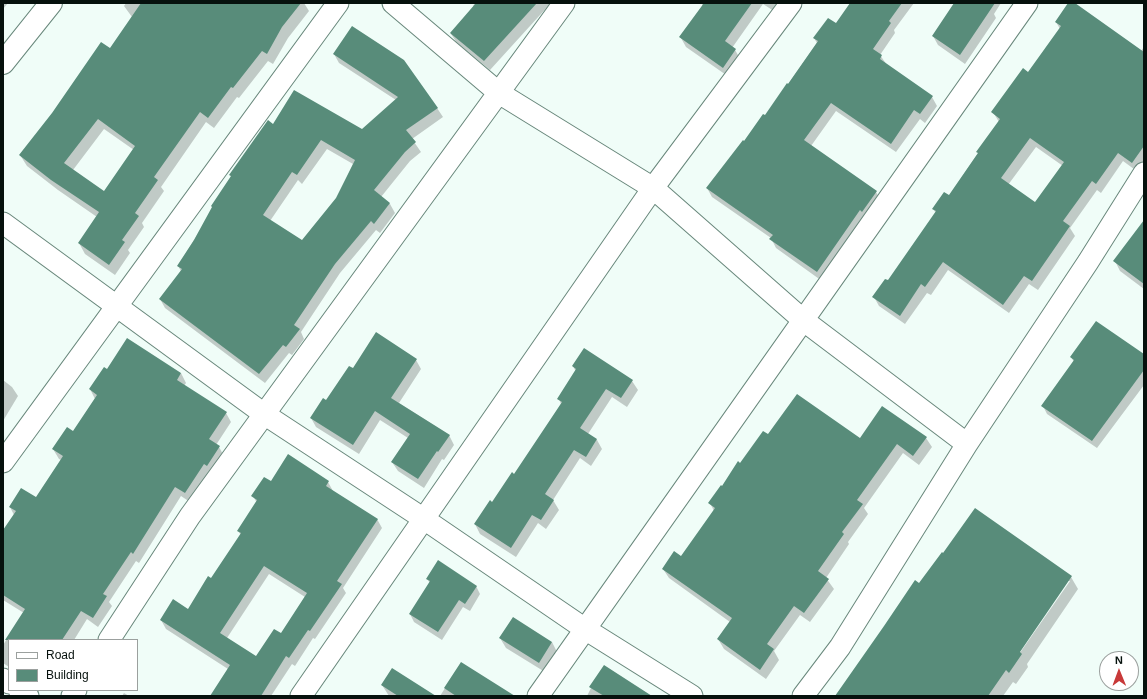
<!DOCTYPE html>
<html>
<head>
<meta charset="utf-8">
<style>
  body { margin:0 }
  #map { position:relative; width:1147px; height:699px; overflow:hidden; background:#f0fdf8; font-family:Helvetica,sans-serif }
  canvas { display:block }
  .frame { position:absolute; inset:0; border:4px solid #06110d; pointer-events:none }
  .legend { position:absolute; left:8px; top:639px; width:130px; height:52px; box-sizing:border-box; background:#fff; border:1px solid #9ba09e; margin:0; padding:5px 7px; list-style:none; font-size:12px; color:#06110d }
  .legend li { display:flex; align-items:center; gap:8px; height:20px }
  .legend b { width:20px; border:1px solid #9ba09e }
  .north { position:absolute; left:1099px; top:651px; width:40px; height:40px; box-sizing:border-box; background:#fff; border:1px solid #9ba09e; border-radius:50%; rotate:359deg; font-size:11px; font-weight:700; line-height:16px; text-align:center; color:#06110d }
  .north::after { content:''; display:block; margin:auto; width:14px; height:18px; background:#c83939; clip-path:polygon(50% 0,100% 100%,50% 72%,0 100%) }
</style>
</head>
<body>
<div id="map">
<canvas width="1147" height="699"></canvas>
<div class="frame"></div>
<ul class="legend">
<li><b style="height:5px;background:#fff"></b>Road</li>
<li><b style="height:11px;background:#588c7a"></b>Building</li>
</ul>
<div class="north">N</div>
</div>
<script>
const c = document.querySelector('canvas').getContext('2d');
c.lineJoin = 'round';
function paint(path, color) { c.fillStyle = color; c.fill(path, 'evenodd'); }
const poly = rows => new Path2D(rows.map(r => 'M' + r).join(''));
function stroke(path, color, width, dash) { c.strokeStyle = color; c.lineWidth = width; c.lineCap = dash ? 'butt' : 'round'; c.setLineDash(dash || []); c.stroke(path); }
paint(poly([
  [3,3,8,3,3,9],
  [126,3,304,3,309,11,288,38,273,64,268,61,239,98,237,97,214,128,206,122,161,187,164,191,142,223,144,227,128,250,130,253,115,275,85,254,79,243,97,217,58,190,27,166,20,155,111,50,132,17,124,6],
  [104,129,134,150,104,193,73,170],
  [475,3,550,3,550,4,490,70,457,43,451,34,474,7,473,6],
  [703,3,784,3,777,13,763,4,732,48,735,50,741,60,729,77,686,47,681,38,703,7,702,4],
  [852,3,914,3,894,30,895,33,880,55,887,65,932,97,937,106,925,123,920,119,896,152,836,111,811,146,876,192,881,201,822,281,776,248,771,238,712,197,707,188,765,117,817,43,814,38,837,25],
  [955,3,1001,3,994,14,996,18,965,64,938,45,933,36],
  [1069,3,1073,3,1141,51,1144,47,1144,162,1138,172,1123,161,1101,193,1097,190,1070,228,1075,236,1038,290,1029,284,1009,313,948,270,931,295,927,293,905,324,879,306,874,297,888,282,936,213,933,209,949,196,999,122,993,112,1028,73,1060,29,1056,22],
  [1036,147,1063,166,1036,204,1008,185],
  [334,54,437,108,443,117,412,139,421,152,410,161,381,197,390,204,395,213,380,233,376,230,340,273,301,332,304,339,292,355,289,353,265,383,165,308,160,299,181,271,178,266,232,178,230,175,274,125,362,131,396,100,339,63],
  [327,149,353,164,337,199,302,242,270,221,298,180,302,184],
  [1144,222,1144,289,1120,271,1115,261],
  [1144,355,1144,385,1097,448,1047,414,1043,406,1074,362,1071,357],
  [416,360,421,369,399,403,449,435,454,445,444,460,442,459,424,488,398,471,392,462,408,438,380,420,359,454,316,427,311,418,327,402,353,370],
  [573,366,632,381,638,390,627,407,612,397,588,434,597,440,602,449,591,466,580,458,553,500,559,510,546,529,538,523,516,557,480,534,475,524,515,476,561,404,559,399,576,372],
  [107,370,181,373,186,383,184,386,226,413,231,422,216,445,219,447,224,456,190,502,181,496,139,563,136,561,109,602,112,606,98,627,87,619,74,640,9,640,9,667,3,663,3,645,24,613,3,600,3,532,14,515,10,507,36,498,61,460,59,459,53,449,73,432,95,399,90,389],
  [3,380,12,387,18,396,3,421],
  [768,436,860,439,926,438,932,447,919,465,903,453,864,508,868,514,848,542,849,544,826,578,834,589,810,622,800,615,774,651,779,660,766,679,724,649,718,639,730,622,669,578,663,569,682,558,714,511,710,503,741,464],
  [328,482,333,491,377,519,382,528,343,588,346,593,315,639,313,638,295,666,292,664,271,696,211,696,228,669,166,629,161,620,188,610,211,579,241,535,238,531,257,503,253,496,271,483],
  [269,574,305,597,281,634,257,658,227,638],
  [975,510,1071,577,1078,589,1027,664,1028,667,1016,684,1013,682,1003,696,835,696,944,554],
  [1068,581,1070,581,1017,657,1016,656],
  [427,579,476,586,480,594,470,611,463,607,442,640,414,622,410,614,430,583],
  [500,638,552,642,557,652,545,672,506,648],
  [461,663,510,696,440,696],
  [382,685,434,696,389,696],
  [591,688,650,696,587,696],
  [124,693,129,696,122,696]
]), '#0003');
paint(poly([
  [141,3,301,3,282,27,267,54,262,51,233,88,231,87,208,118,200,112,154,177,158,180,135,213,139,216,122,240,125,242,109,265,78,243,99,212,51,180,19,155,52,113,101,42,110,48],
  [98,119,135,146,104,191,64,163],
  [476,3,537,3,484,61,450,33],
  [704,3,752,3,725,41,736,49,723,68,679,37],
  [850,3,902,3,889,21,891,23,873,49,882,55,880,59,933,96,920,114,914,110,891,144,831,103,804,140,877,191,862,212,860,210,817,272,769,239,773,235,706,188,743,140,744,141,763,114,765,115,787,83,788,84,818,41,813,38,828,18,836,23],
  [954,3,995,3,960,55,932,36],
  [1068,3,1075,3,1144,52,1144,146,1132,163,1118,153,1096,184,1092,181,1063,221,1070,226,1032,281,1024,276,1003,305,943,262,925,287,921,284,900,316,872,297,885,279,888,280,936,211,932,209,944,192,949,195,978,153,976,152,1000,119,991,112,1023,68,1028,72,1061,26,1055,22],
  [1030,138,1064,162,1035,202,1001,178],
  [352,26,404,60,438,108,406,130,416,142,405,152,374,190,390,203,374,224,371,221,335,264,294,325,300,329,286,347,283,345,259,374,159,299,182,269,177,266,194,240,212,207,211,206,231,176,229,175,268,120,273,124,294,90,362,129,398,97,333,54],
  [321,140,355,160,336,198,302,240,263,215,292,172,297,175],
  [1144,220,1144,284,1113,261],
  [1096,321,1144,354,1144,370,1092,441,1041,406,1074,360,1070,357],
  [376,332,417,359,391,398,450,435,438,452,437,451,418,479,391,462,410,434,375,411,353,445,310,418,323,398,326,400,349,366,353,368],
  [127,338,181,373,177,380,227,412,209,439,220,446,207,466,204,464,185,493,175,487,133,554,131,552,103,594,107,596,93,618,81,611,62,640,5,640,25,609,3,595,3,530,16,511,9,507,21,488,36,497,63,456,52,449,67,427,73,431,97,395,89,389,104,367,107,369],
  [584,348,633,380,621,398,606,389,580,428,597,439,586,457,574,450,545,494,554,500,541,520,532,515,511,548,474,524,490,500,492,502,512,472,514,474,562,402,557,399,576,369,572,366],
  [797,394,860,438,882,406,927,437,913,456,897,444,857,500,863,504,842,532,844,534,818,571,829,579,804,613,794,606,767,644,774,649,760,670,717,639,732,618,662,569,674,551,681,556,715,508,708,503,721,485,722,486,738,461,740,463,763,431,768,434],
  [288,454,329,481,326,486,378,519,337,581,342,584,310,631,308,630,289,658,286,656,261,696,210,696,230,665,160,620,173,599,188,609,208,576,211,578,241,533,237,531,257,500,251,496,264,477,271,481],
  [264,566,307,593,281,633,274,629,256,656,220,633],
  [975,508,1072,576,1020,652,1022,654,1009,673,1006,670,988,696,835,696,884,626,915,580,919,583,942,552,943,553],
  [438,560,477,586,465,604,459,600,438,632,409,614,430,581,426,579],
  [513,617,552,642,539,663,499,638],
  [461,662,515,696,456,696,444,688],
  [604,665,652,696,604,696,589,687],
  [392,668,436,696,398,696,381,685]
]), '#588c7a');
const minor = poly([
  [393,3,499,93,653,188,803,320,967,444],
  [3,223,264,414,424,519,585,629,692,696],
  [3,462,338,3],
  [109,640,190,516,564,3],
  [3,679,9,683],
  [19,690,28,696],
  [72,696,76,690],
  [301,696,653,188,791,3],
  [538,696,1027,3],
  [803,696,840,647,967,444,1088,262,1144,173]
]);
const tertiary = poly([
  [3,63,51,3]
]);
stroke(minor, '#68877b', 23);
stroke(tertiary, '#68877b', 24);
stroke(minor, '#fff', 21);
stroke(tertiary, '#fff', 22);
</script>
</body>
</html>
